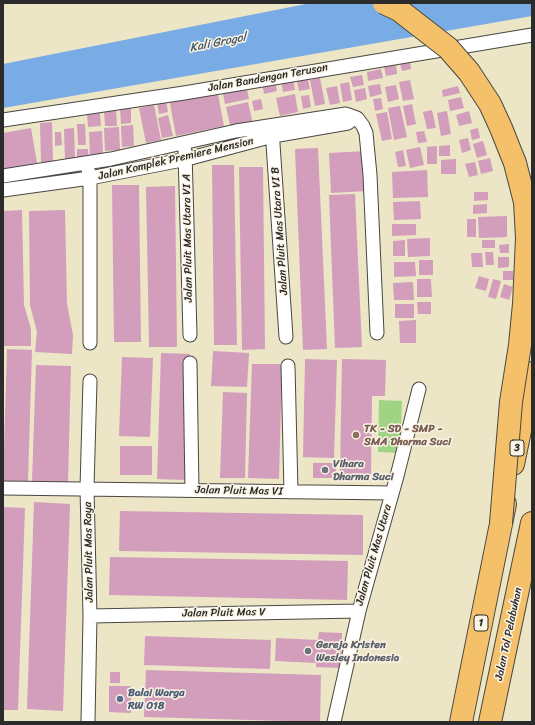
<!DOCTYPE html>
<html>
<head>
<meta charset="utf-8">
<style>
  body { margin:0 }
  #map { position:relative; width:535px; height:725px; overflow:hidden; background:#ece5c6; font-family:Sriracha,sans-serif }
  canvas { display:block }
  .frame { position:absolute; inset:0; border:4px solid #2b2b2b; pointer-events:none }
</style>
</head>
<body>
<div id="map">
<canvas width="535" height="725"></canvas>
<div class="frame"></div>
</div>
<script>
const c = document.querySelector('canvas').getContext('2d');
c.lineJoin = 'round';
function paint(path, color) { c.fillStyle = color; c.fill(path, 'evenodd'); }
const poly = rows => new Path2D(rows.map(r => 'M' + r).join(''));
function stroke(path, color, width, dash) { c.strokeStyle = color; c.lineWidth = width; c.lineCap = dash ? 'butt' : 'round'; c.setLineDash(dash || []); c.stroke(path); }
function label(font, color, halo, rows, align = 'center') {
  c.font = font + ' Sriracha,sans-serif'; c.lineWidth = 3; c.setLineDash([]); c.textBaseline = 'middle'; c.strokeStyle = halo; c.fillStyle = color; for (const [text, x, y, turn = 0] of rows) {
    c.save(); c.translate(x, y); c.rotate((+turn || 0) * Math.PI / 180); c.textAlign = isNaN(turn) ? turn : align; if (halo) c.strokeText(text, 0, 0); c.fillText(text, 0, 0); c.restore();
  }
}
paint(poly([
  [379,400,402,401,400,453,378,452]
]), '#9fd484');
paint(poly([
  [311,3,532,3,532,16,3,108,3,64]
]), '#79abe5');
paint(poly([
  [409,57,411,69,402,71,399,59],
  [396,65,397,74,386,76,384,67],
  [381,69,383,78,368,81,367,72],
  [307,75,310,89,299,91,296,77],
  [362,75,364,85,353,87,350,77],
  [293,78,295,90,283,92,281,80],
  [320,78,325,104,315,106,310,80],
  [275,80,277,91,264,94,262,83],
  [410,80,414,99,403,101,399,82],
  [349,82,352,100,343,102,340,84],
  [246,84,249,99,225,104,222,89],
  [380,84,382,94,370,97,368,86],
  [396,85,399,99,388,102,385,87],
  [337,86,340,103,330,105,326,88],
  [458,86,460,93,443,97,442,90],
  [365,88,367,99,356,102,354,90],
  [217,89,224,126,176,136,169,98],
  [295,94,298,112,280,116,276,98],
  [309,95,311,107,303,109,301,96],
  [461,97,464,108,450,111,448,100],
  [381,98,383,109,375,111,373,99],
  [261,99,263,109,254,111,252,101],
  [166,100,168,112,159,114,157,102],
  [248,102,253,124,231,129,226,107],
  [412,104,416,124,407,126,403,106],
  [154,105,161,140,146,143,139,108],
  [400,106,407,137,394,140,388,108],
  [131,107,131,123,121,124,120,108],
  [104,110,116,110,117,126,105,126],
  [432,110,436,128,427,129,423,112],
  [447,111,451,134,441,136,437,113],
  [469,111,472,123,459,126,456,115],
  [387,112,392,139,382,141,376,114],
  [87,113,100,113,101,126,88,127],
  [168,115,173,136,162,138,158,118],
  [52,122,53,162,41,162,40,123],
  [77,124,85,124,86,145,78,145],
  [133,125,134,146,122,147,121,126],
  [119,127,120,150,105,151,104,128],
  [31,128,37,163,3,169,3,133],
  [74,128,75,158,65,159,64,129],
  [478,128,480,138,472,140,470,130],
  [102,131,103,155,90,156,89,132],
  [424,131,427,142,418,143,416,132],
  [55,132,61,132,62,145,55,146],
  [468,138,471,150,462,153,459,140],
  [483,141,487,155,477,158,473,144],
  [450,145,450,156,439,156,439,146],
  [437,146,437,164,427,164,427,147],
  [420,147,424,165,410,168,406,150],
  [318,148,327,349,303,350,295,149],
  [77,149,88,149,89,160,77,160],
  [403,150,406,166,398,167,395,152],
  [366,151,367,191,331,193,329,153],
  [490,158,493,171,481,174,478,161],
  [456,159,456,174,441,174,441,160],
  [475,162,478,175,469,177,465,164],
  [212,165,234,165,237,345,214,345],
  [239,167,263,167,265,349,242,350],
  [427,170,428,197,393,198,392,172],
  [112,185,139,185,141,342,114,342],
  [175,186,177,347,149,347,146,187],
  [474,192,488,192,488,200,474,201],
  [355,194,362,347,335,348,329,195],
  [420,201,421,219,394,220,393,202],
  [487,204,487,213,473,214,473,205],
  [22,210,24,305,31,329,31,346,3,346,3,211],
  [65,210,67,304,73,335,72,354,35,352,37,332,30,305,29,211],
  [507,216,507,237,479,238,478,217],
  [467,219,476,219,476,237,467,237],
  [392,224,416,224,416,235,392,236],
  [430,238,430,256,408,257,407,239],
  [405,240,405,256,393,256,393,241],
  [482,240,495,240,495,248,482,248],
  [509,244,509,253,500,253,499,245],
  [485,252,493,252,494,265,486,265],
  [471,253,482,253,483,267,472,267],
  [498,257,509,257,509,267,498,268],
  [419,260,433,260,433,275,419,275],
  [394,262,415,262,416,276,394,277],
  [503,271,513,271,513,280,503,280],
  [479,276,489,279,486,291,475,288],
  [417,279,431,279,432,297,417,297],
  [493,279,501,281,496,299,488,297],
  [413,282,414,300,394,300,393,283],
  [504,284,513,287,509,300,500,297],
  [417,302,431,302,431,314,418,314],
  [395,304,414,304,414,318,395,318],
  [416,320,416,343,400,343,399,321],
  [7,349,32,350,28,481,3,481],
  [213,351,249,353,247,387,211,386],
  [161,353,190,354,186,480,157,479],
  [122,357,153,358,150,437,119,436],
  [305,359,337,360,334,458,303,457],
  [342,359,386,360,385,396,372,396,371,474,340,474],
  [252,364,282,364,279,479,248,478],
  [36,365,71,366,68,483,32,481],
  [223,392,247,393,245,478,220,478],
  [120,446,152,446,152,475,120,475],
  [313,463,336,463,336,478,313,478],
  [34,502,70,504,63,711,27,709],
  [3,507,25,508,18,710,3,710],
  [120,511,363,515,363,555,119,551],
  [110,557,348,561,347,600,109,595],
  [319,632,342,633,341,668,316,667,316,663,275,661,276,638,318,640],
  [145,636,271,640,270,669,144,665],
  [146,670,321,675,320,722,144,717],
  [110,672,120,672,120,683,110,683],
  [109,686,131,686,131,713,109,712]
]), '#d29ebb');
const minor = poly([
  [3,120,184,93,532,35],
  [272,129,286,337],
  [185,151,190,335],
  [88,169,90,178,90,343],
  [3,176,111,159,236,131,346,114,357,118,363,126,366,133,370,175,377,333],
  [3,190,90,178,187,159,273,136,348,123,353,119],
  [190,363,192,490],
  [288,366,291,492],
  [3,488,392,493],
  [90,616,359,611],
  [88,722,90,616,87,488,90,381],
  [334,722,359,611,397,476,419,389]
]);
const motorway = poly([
  [513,464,532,373],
  [461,722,505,504],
  [490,722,532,523]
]);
stroke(minor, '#484742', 15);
stroke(motorway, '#484742', 24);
stroke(minor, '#fff', 13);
stroke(motorway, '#f4c16a', 22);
const motorwayBridge = poly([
  [384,3,399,10,448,48,469,72,490,104,501,128,515,163,525,202,527,238,524,304,520,345,511,402,501,523]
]);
stroke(motorwayBridge, '#484742', 24, []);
stroke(motorwayBridge, '#f4c16a', 22);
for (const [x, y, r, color] of [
  [356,435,4,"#8d6e63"],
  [325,470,4,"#6b7280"],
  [308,651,4,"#6b7280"],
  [120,699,4,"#5c6f8a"]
]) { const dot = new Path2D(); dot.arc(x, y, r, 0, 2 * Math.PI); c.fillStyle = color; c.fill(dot); stroke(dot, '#fcf5e5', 1.5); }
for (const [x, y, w] of [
  [517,448,14],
  [481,623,14]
]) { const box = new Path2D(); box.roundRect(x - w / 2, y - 8, w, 16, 3); c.fillStyle = '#fcf5e5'; c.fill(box); stroke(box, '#2b2b2b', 1); }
label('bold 10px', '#2b2b2b', null, [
  ["3",517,448],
  ["1",481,623]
]);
label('11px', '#2b2b2b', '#fcf5e5', [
  ["Jalan Bandengan Terusan",268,78,-10],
  ["Jalan Komplek Premiere Mension",176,159,-13],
  ["Jalan Pluit Mas Utara VI B",280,231,-94],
  ["Jalan Pluit Mas Utara VI A",188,238,-91],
  ["Jalan Pluit Mas VI",239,491,1],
  ["Jalan Pluit Mas Raya",89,552,-91],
  ["Jalan Pluit Mas Utara",374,555,-74],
  ["Jalan Pluit Mas V",224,613,-1],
  ["Jalan Tol Pelabuhan",509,634,-78]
]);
label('bold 11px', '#785e54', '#fcf5e5', [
  ["TK - SD - SMP -",364,429],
  ["SMA Dharma Suci",364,442]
], 'left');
label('bold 11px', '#5b616d', '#fcf5e5', [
  ["Vihara",333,464],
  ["Dharma Suci",333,477],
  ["Gereja Kristen",316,645],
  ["Wesley Indonesia",316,658]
], 'left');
label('bold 11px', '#4e5e75', '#fcf5e5', [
  ["Balai Warga",128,693],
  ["RW 018",128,706]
], 'left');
label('italic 12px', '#46586c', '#fcf5e5', [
  ["Kali Grogol",218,43,-11]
]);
</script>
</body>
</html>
